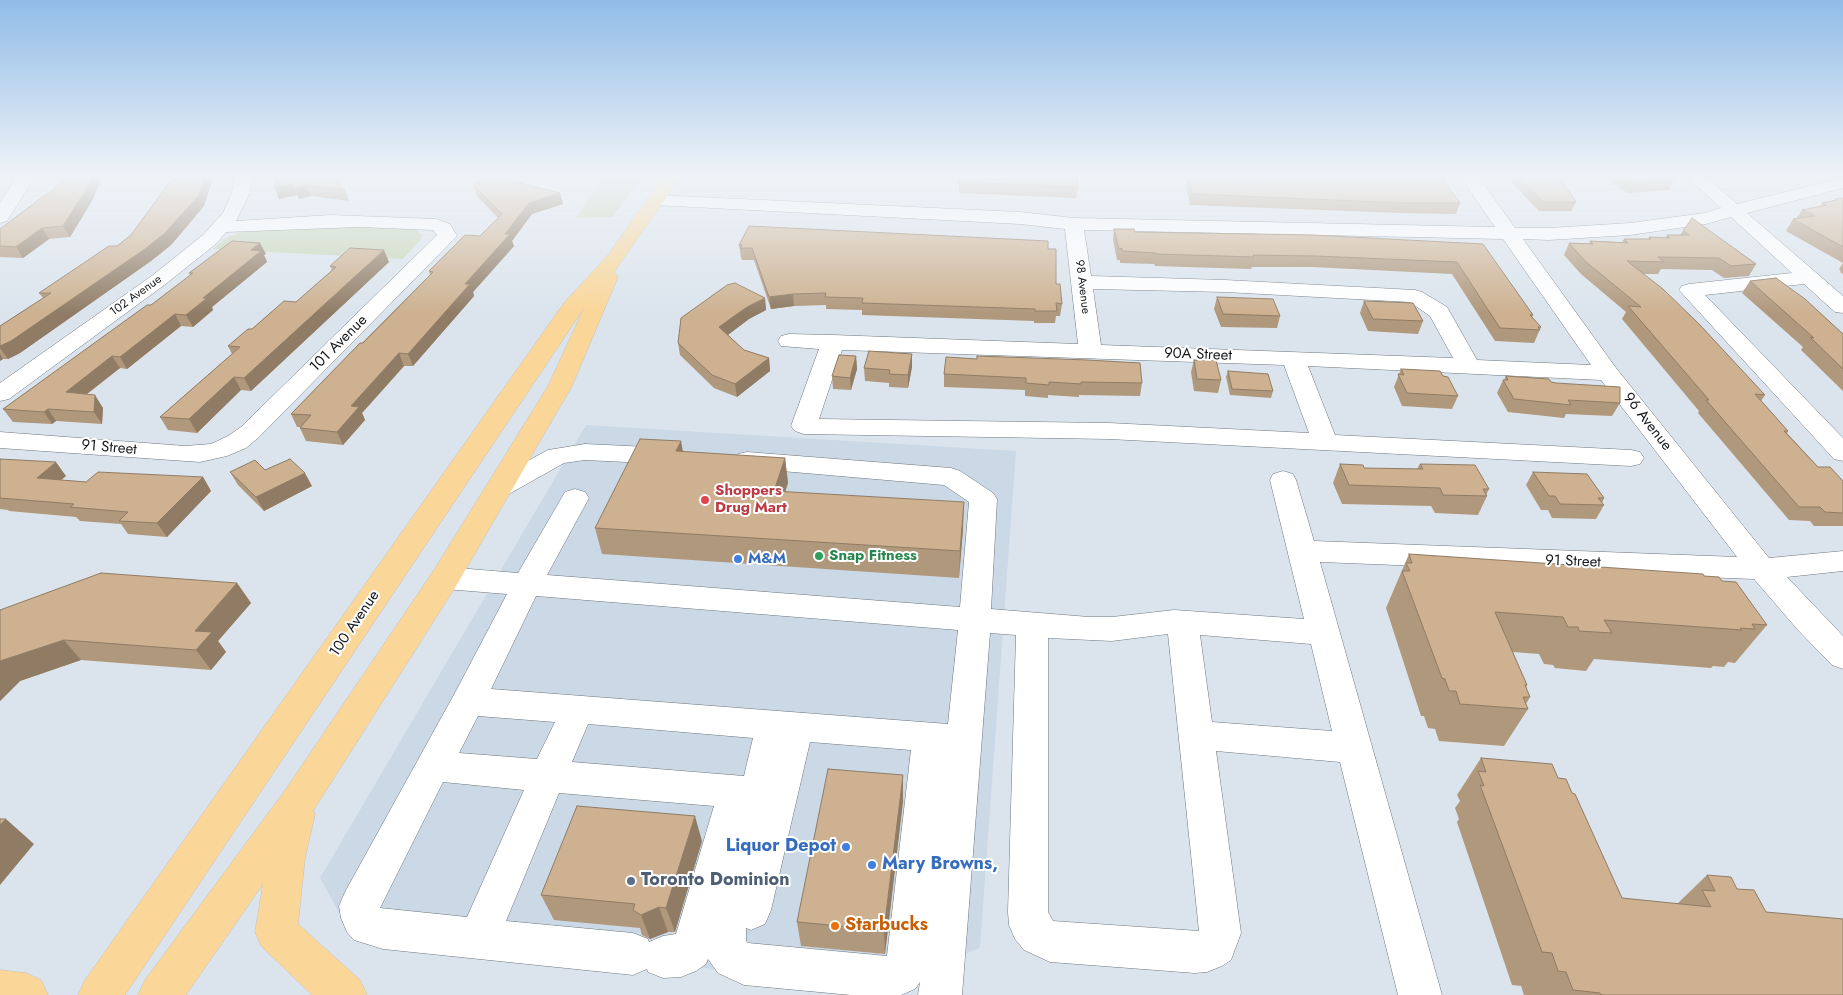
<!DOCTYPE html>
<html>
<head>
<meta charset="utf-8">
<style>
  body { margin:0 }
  canvas { display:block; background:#dbe4ed }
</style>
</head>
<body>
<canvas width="1843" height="995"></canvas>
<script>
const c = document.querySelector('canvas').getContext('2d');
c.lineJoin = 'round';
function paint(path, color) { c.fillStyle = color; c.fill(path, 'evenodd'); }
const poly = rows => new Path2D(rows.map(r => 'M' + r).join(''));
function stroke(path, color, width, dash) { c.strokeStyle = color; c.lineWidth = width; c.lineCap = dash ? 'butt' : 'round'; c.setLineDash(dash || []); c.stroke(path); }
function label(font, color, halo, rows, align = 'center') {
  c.font = font + ' Jost,sans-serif'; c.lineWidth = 4; c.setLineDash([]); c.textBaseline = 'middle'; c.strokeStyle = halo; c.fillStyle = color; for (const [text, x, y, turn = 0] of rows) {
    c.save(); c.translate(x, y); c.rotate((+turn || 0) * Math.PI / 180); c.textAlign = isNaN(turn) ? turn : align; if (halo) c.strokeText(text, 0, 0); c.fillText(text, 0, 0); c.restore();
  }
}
paint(poly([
  [586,425,1016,451,980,948,882,985,351,934,320,878]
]), '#cbd9e7');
paint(poly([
  [603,175,644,175,612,217,576,218],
  [332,225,415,229,422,235,420,240,403,259,213,249,224,239,240,232,257,229]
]), '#c7d7b8');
const minor = poly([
  [18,175,36,175,7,221,0,223,0,203,18,175],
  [235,175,253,175,250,192,236,221,331,215,436,219,450,224,457,236,259,437,246,448,227,456,200,462,0,448,0,432,185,446,211,444,228,436,241,427,437,235,433,230,359,227,226,232,217,243,167,283,9,399,0,401,0,383,153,275,203,235,223,213,232,192,235,175],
  [1459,175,1477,175,1515,228,1549,228,1630,223,1705,213,1721,208,1685,175,1704,175,1737,204,1843,178,1843,188,1747,213,1843,296,1843,313,1835,312,1804,284,1705,295,1843,438,1843,461,1834,459,1679,290,1682,286,1689,284,1792,273,1731,217,1706,224,1630,235,1549,240,1523,239,1616,368,1769,558,1843,551,1843,571,1787,577,1843,636,1843,669,1832,665,1798,630,1754,579,1320,562,1442,995,1398,995,1340,762,1216,751,1241,933,1231,960,1222,966,1207,972,1195,973,1050,962,1024,950,1015,939,1009,925,1008,912,1016,635,990,633,962,995,918,995,920,982,915,989,901,995,851,995,744,985,718,973,708,959,706,964,696,971,681,977,663,978,648,972,647,969,633,975,383,949,354,940,347,932,341,918,339,906,345,892,456,691,507,594,445,589,434,586,430,578,434,570,445,567,518,573,565,492,575,489,585,492,589,498,547,575,960,607,969,502,944,485,747,468,738,466,734,460,738,454,747,452,951,468,960,471,993,493,997,499,991,609,1089,617,1112,617,1174,610,1304,619,1270,480,1273,474,1283,471,1293,474,1296,480,1314,541,1737,557,1601,380,1308,366,1335,435,1631,450,1640,452,1644,458,1640,464,1631,466,1109,439,804,434,795,431,791,426,819,349,781,346,778,341,781,336,789,334,833,335,1078,344,1065,229,1020,224,655,205,649,204,646,200,649,196,655,195,1020,212,1074,218,1495,227,1459,175],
  [1084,230,1503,239,1591,365,1477,360,1447,307,1422,292,1415,290,1225,280,1091,276,1084,230],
  [1093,289,1225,292,1410,302,1430,316,1453,358,1101,345,1093,289],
  [842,350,1284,365,1309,433,1109,423,819,419,842,350],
  [536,596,958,630,948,724,491,689,536,596],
  [1168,634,1199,931,1053,921,1048,912,1048,638,1112,641,1168,634],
  [1200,635,1311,644,1332,731,1212,722,1200,635],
  [478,716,555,722,537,759,459,753,478,716],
  [588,724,753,738,744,776,572,762,588,724],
  [810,742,911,750,887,956,748,943,746,941,746,928,751,930,765,924,771,910,810,742],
  [443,782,524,790,467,917,380,908,443,782],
  [559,793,714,806,676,934,663,936,649,942,648,939,633,933,506,921,559,793],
  [585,444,669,448,678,450,682,456,678,462,669,464,585,460,564,463,509,494,499,497,489,494,485,488,489,482,548,450,585,444]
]);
const major = poly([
  [664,175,682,175,614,272,618,277,572,386,456,586,313,811,315,814,305,858,298,924,360,980,367,995,312,995,261,946,255,932,263,884,186,995,138,995,145,980,286,789,434,570,548,386,584,308,125,995,78,995,85,980,564,303,609,254,664,175],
  [0,970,26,973,41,980,48,995,0,995,0,970]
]);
stroke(minor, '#6e767e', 1);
stroke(major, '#c3c3c4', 1);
paint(minor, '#fff');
paint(major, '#fad698');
paint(poly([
  [170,175,214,175,204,206,171,245,151,261,20,353,8,359,3,359,0,361,0,326,43,298,39,293,117,246,131,235,172,179],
  [277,175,345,190,349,201,311,196,299,199,297,195,279,199,275,188],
  [1335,175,1440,175,1460,203,1456,214,1401,213,1190,205,1186,186,1188,176,1338,181],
  [1507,175,1558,175,1576,202,1571,211,1539,211,1513,184],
  [1606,175,1670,175,1674,179,1669,190,1628,193,1615,185],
  [959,182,1078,187,1076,198,959,193],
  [473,185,560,193,563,204,532,214,512,241,514,246,473,292,474,296,413,366,404,366,362,413,365,420,343,445,306,441,300,428,300,427,297,427,291,414,430,275,429,271,480,236,498,218,477,196],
  [1843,198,1843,263,1786,231,1793,219,1796,219,1802,210,1820,207,1822,203],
  [93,199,70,237,49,239,23,258,0,257,0,229],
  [1114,229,1135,232,1483,244,1533,315,1532,317,1541,327,1534,343,1495,341,1452,274,1312,267,1252,267,1251,269,1155,266,1154,264,1120,263,1120,260,1117,260,1113,240],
  [1683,231,1756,264,1749,276,1724,278,1712,270,1661,269,1658,274,1643,274,1765,395,1761,401,1788,431,1787,433,1818,467,1843,481,1843,526,1814,526,1810,521,1789,520,1698,413,1699,411,1622,319,1626,312,1581,274,1564,255,1569,243,1589,244,1590,241,1622,242,1624,239,1648,239,1649,237,1665,238,1667,235,1680,235],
  [739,245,1048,249,1056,284,1062,304,1060,316,1056,316,1055,323,1034,323,1034,321,862,315,862,310,826,309,826,305,794,306,771,309,754,260,742,260,741,257],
  [266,254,264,255,267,262,212,307,213,310,193,327,181,326,127,369,120,368,87,394,103,408,102,424,56,421,52,424,13,422,3,409,151,305,190,275,189,273],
  [389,262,251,391,241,390,197,433,168,430,160,417,232,354,228,346,252,329,296,302,332,270,330,266],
  [1843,263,1843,274,1840,272,1841,271,1839,269],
  [1750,281,1843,334,1843,391,1801,350,1803,347,1742,293],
  [1217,297,1280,316,1277,328,1221,327,1214,309],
  [765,298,766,310,749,319,728,335,744,350,769,358,770,371,737,397,714,388,680,355,678,343],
  [1364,301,1423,321,1418,334,1368,331,1360,313],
  [912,354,912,367,908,388,889,387,889,383,865,381,864,368],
  [856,356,857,369,851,390,833,389,832,376],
  [977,359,1142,383,1140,396,1079,395,1079,397,1048,395,1048,398,1025,396,1025,390,944,387,944,374],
  [1194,360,1221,380,1218,393,1194,391,1191,372],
  [1401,369,1443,376,1458,396,1452,409,1402,406,1394,387],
  [1228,371,1273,391,1271,398,1230,395,1226,377],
  [1506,376,1551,382,1620,403,1612,416,1566,414,1564,418,1508,412,1497,393,1503,380,1504,380],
  [683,452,785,458,788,483,785,491,963,529,959,578,602,554,595,528],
  [0,459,66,476,61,480,86,482,203,477,211,491,167,537,128,534,121,524,80,521,76,517,9,511,8,510,0,509],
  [1340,464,1364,468,1417,469,1420,464,1489,489,1486,495,1487,496,1478,515,1435,513,1431,506,1342,504,1333,483],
  [265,470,312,486,264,511,238,485,230,472],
  [1533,472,1604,498,1602,503,1604,505,1596,519,1552,518,1548,510,1541,510,1526,485],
  [1409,554,1704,576,1722,581,1767,625,1735,663,1728,662,1724,667,1713,666,1711,668,1594,659,1586,671,1555,668,1553,665,1544,664,1539,654,1513,652,1527,685,1526,688,1530,697,1526,704,1528,709,1504,746,1439,741,1435,729,1428,728,1424,716,1421,716,1386,608],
  [237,583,251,603,218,641,226,652,211,670,81,660,20,681,0,701,0,610],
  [1481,758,1558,778,1622,898,1677,904,1707,875,1737,889,1766,912,1843,995,1524,995,1521,986,1512,985,1457,822,1459,819,1455,808,1460,801,1457,795],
  [903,801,885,954,801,946,797,922],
  [702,841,675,932,668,932,650,939,642,935,640,928,554,920,541,895]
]), '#b0987c');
paint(poly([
  [93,175,103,175,93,199,70,237,63,226],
  [205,175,214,175,204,206,171,245,151,261,20,353,8,359,0,348,0,346],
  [292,184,297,195,279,199,275,188],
  [306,185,311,196,299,199,295,188],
  [560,193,563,204,532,214,512,241,514,246,473,292,474,296,413,366,408,354,505,234,529,203],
  [42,228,49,239,23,258,16,247],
  [260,243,266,254,264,255,267,262,212,307,213,310,193,327,186,315,251,250],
  [384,250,389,262,251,391,244,378],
  [793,294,794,306,771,309,769,297],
  [765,298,766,310,749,319,721,340,719,327,747,307],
  [175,314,181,326,127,369,120,357],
  [399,353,404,366,362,413,365,420,343,445,337,432,351,406],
  [0,354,3,359,0,361],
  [912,354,912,367,908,388,908,375],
  [112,356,120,368,74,404,66,392],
  [856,356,857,369,851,390,850,378],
  [769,358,770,371,737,397,735,384],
  [234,377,241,390,197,433,189,419],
  [95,395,103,408,102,424,94,412],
  [48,409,56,421,52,424,44,412],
  [681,441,686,467,676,451],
  [785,458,788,483,777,517,774,491],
  [56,462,66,476,47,491,37,478],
  [305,473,312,486,264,511,256,497],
  [203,477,211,491,167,537,157,523],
  [964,502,963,529,959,578,960,551],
  [237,583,251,603,218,641,226,652,211,670,196,650,195,631],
  [64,640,81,660,20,681,0,701,0,661,1,661],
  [903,775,903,801,885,954,884,930],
  [695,816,702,841,675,932,666,908],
  [6,819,34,844,0,885,0,825],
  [659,907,668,932,650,939,641,915]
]), '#907c65');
const building = poly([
  [72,175,93,175,87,188,63,226,42,228,16,247,0,246,0,229,72,175],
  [175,175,205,175,199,195,165,233,145,249,11,341,0,346,0,326,51,293,39,293,109,246,117,246,131,235,175,175],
  [277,175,331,175,345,190,306,185,295,188,292,184,275,188,277,175],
  [960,175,1077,175,1078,187,959,182,960,175],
  [1344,175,1440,175,1460,203,1405,203,1192,194,1188,176,1347,181,1344,175],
  [1517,175,1558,175,1576,202,1543,202,1517,175],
  [1621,175,1670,175,1674,179,1633,182,1621,175],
  [492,176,560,193,529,203,505,234,510,234,465,284,470,284,408,354,399,353,351,406,359,407,337,432,300,428,311,415,291,414,360,343,363,343,433,272,429,271,465,235,480,236,502,214,473,185,492,176],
  [1843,198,1843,247,1793,219,1815,216,1802,210,1827,205,1822,203,1837,200,1835,199,1843,198],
  [1692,218,1756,264,1731,266,1719,258,1658,257,1664,262,1627,261,1663,289,1700,325,1765,395,1755,394,1788,431,1784,431,1818,467,1830,467,1843,481,1843,513,1825,512,1820,507,1799,507,1706,400,1709,400,1628,306,1641,307,1586,262,1569,243,1593,244,1590,241,1628,243,1624,239,1651,239,1649,237,1670,238,1667,235,1689,235,1683,231,1692,218],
  [749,226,1048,241,1048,249,1056,249,1056,284,1060,284,1062,304,1056,303,1057,311,1035,311,1035,309,862,303,863,298,825,297,826,293,793,294,769,297,752,248,740,248,742,245,739,245,749,226],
  [1114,229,1134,229,1135,232,1313,235,1483,244,1533,315,1530,315,1541,327,1538,327,1540,330,1500,328,1457,262,1315,256,1253,255,1254,257,1157,254,1156,253,1122,251,1122,248,1119,249,1114,229],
  [232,241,260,243,251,250,261,251,203,298,207,298,186,315,175,314,120,357,112,356,66,392,95,395,94,412,48,409,44,412,3,409,147,305,151,305,193,273,189,273,232,241],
  [350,248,384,250,244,378,234,377,189,419,160,417,240,347,228,346,248,329,252,329,284,301,296,302,336,267,330,266,350,248],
  [1776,278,1805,299,1843,334,1843,369,1810,337,1814,338,1750,281,1776,278],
  [735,283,765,298,747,307,719,327,744,350,769,358,735,384,712,375,678,343,681,318,727,285,735,283],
  [1217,297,1273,299,1280,316,1223,314,1217,297],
  [1364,301,1413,303,1423,321,1373,319,1364,301],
  [869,351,912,354,908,375,889,374,890,370,864,368,869,351],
  [839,355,856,356,850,378,832,376,839,355],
  [977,356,1088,360,1140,363,1142,383,1081,382,1081,384,1049,382,1049,385,1026,383,1026,378,944,374,946,357,977,359,977,356],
  [1194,360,1216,360,1221,380,1197,379,1194,360],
  [1401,369,1440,371,1443,376,1448,377,1458,396,1407,393,1398,374,1404,375,1401,369],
  [1228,371,1268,374,1273,391,1232,389,1228,371],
  [1506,376,1549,379,1551,382,1556,383,1620,387,1620,403,1568,400,1571,405,1514,399,1503,380,1508,380,1506,376],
  [640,439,681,441,676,451,785,458,774,491,964,502,960,551,595,528,640,439],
  [0,459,56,462,37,478,86,482,98,472,203,477,157,523,119,521,128,512,70,507,74,504,0,498,0,459],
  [290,459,305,473,256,497,230,472,255,460,265,470,290,459],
  [1340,464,1363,465,1364,468,1423,469,1420,464,1475,465,1489,489,1483,489,1487,496,1443,495,1440,488,1349,485,1340,464],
  [1533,472,1587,474,1604,498,1598,498,1604,505,1560,504,1555,496,1549,496,1533,472],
  [1409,554,1703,574,1704,576,1719,577,1722,581,1736,582,1767,625,1752,624,1755,629,1740,628,1742,630,1604,620,1612,633,1579,631,1578,627,1568,627,1563,617,1495,612,1527,685,1525,685,1530,697,1523,697,1528,709,1460,704,1456,691,1449,691,1445,679,1442,678,1402,571,1410,571,1406,563,1412,563,1409,554],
  [101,573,237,583,195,631,212,632,196,650,64,640,0,661,0,610,101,573],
  [1481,758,1552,764,1558,778,1566,779,1572,793,1575,794,1622,898,1711,907,1702,890,1715,891,1707,875,1731,877,1737,889,1754,890,1766,912,1843,919,1843,995,1601,995,1600,993,1573,990,1566,972,1558,971,1552,953,1542,952,1480,785,1484,786,1478,771,1486,772,1481,758],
  [828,769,903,775,884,930,797,922,828,769],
  [577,806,695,816,666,908,659,907,641,915,633,910,635,904,541,895,577,806],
  [0,819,6,819,0,825,0,819]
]);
paint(building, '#cdb190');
stroke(building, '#907c65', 1);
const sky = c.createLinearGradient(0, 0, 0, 314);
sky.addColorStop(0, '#91bce8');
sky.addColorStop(0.56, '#eff3f7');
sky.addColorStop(1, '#eff3f700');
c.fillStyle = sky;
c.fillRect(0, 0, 1843, 314);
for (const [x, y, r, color] of [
  [705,500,5,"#e0444e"],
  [819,556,5,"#2e9e5b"],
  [738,559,5,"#3f7fe0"],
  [846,847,5,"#3f7fe0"],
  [872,865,5,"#3f7fe0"],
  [631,881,5,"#5c6f8a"],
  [835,926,5,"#e8710a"]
]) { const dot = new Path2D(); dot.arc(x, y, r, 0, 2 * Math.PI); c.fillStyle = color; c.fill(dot); stroke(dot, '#fff', 2); }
label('12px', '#171a1d', '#fff', [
  ["98 Avenue",1082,287,83],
  ["102 Avenue",136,296,-36]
]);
label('15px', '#171a1d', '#fff', [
  ["101 Avenue",339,344,-45],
  ["90A Street",1198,355,2],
  ["96 Avenue",1647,422,52],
  ["91 Street",109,448,5],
  ["91 Street",1573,562,2],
  ["100 Avenue",355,624,-56]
]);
label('bold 15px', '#be3a42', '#fff', [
  ["Shoppers",715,491],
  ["Drug Mart",715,508]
], 'left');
label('bold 15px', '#27864d', '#fff', [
  ["Snap Fitness",829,556]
], 'left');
label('bold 15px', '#366cbe', '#fff', [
  ["M&M",748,559]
], 'left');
label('bold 18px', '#366cbe', '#fff', [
  ["Liquor Depot",836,847],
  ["Mary Browns,",882,865,"left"]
], 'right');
label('bold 18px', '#4e5e75', '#fff', [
  ["Toronto Dominion",641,881]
], 'left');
label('bold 18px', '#c56008', '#fff', [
  ["Starbucks",845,926]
], 'left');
</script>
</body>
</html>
